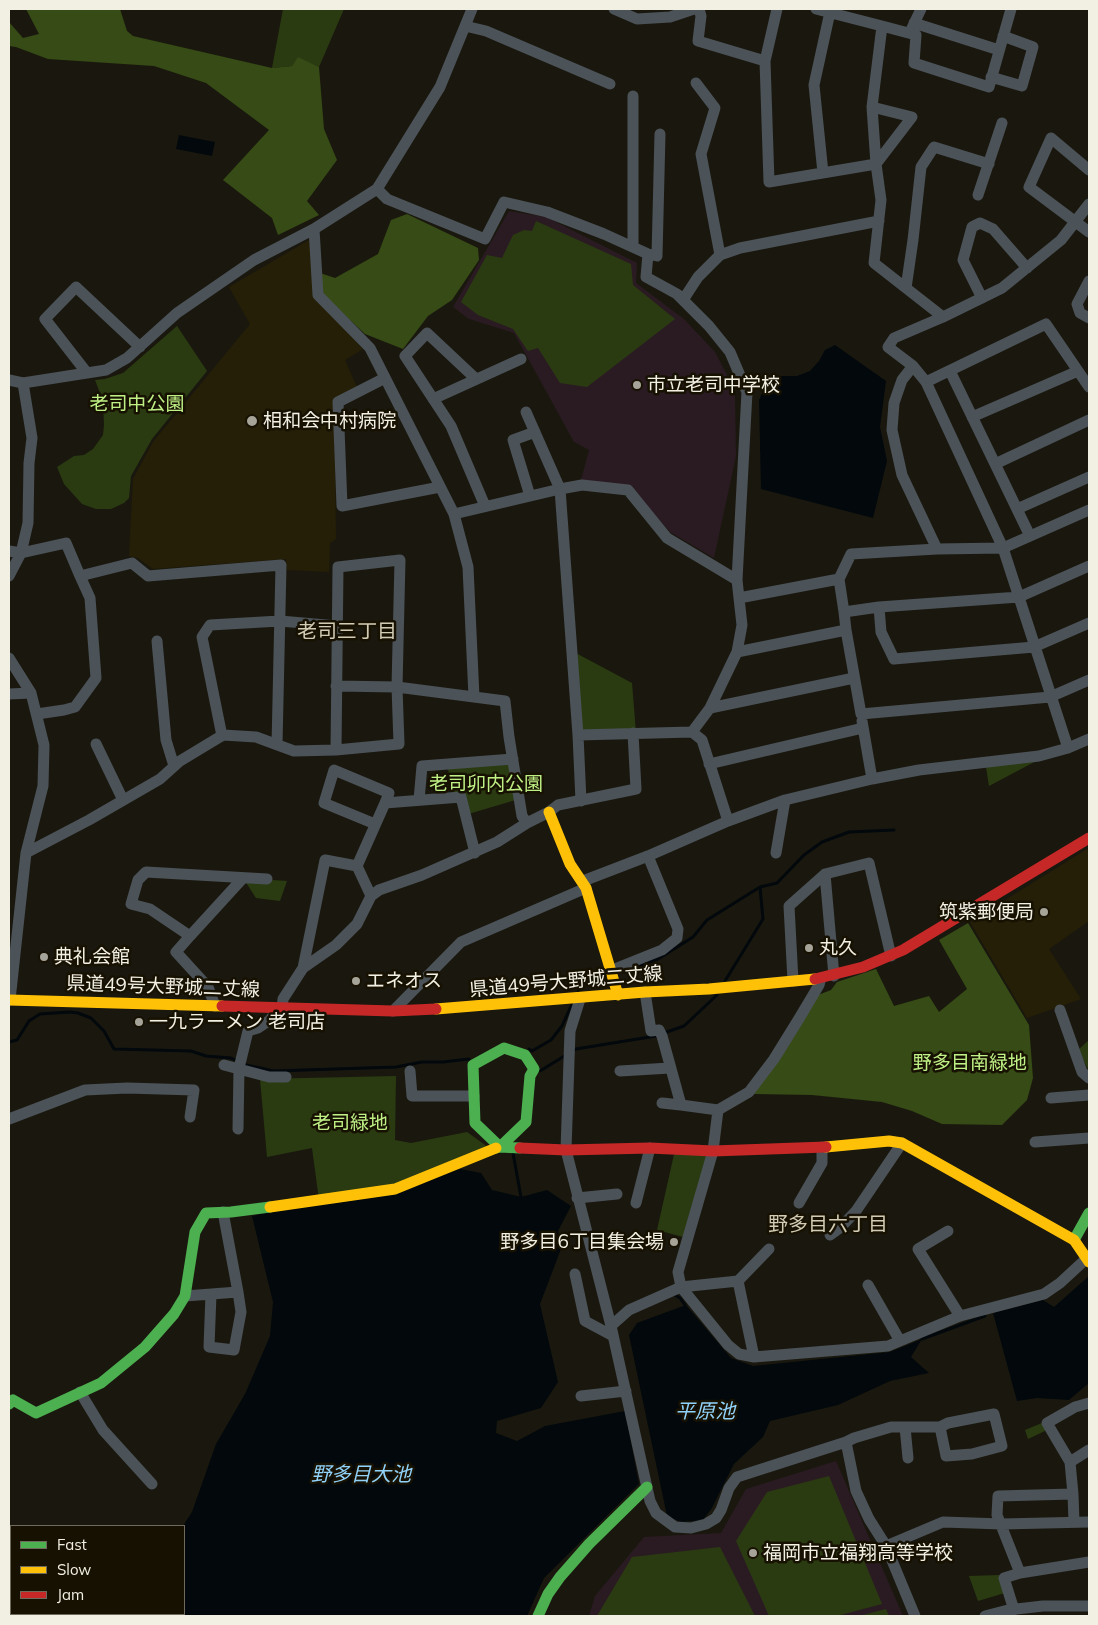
<!DOCTYPE html>
<html>
<head>
<meta charset="utf-8">
<style>
  body { margin:0 }
  #map { position:relative; width:1098px; height:1625px; overflow:hidden; background:#1a180e; font-family:Mulish,sans-serif }
  canvas { display:block }
  .frame { position:absolute; inset:0; border:10px solid #f2efe3; pointer-events:none }
  .legend { position:absolute; left:10px; top:1525px; width:175px; height:90px; box-sizing:border-box; background:#171102; border:1px solid #6f6a5c; margin:0; padding:6px 9px; list-style:none; font-size:15px; color:#f2efe3 }
  .legend li { display:flex; align-items:center; gap:10px; height:25px }
  .legend b { width:25px; border:1px solid #6f6a5c }
</style>
</head>
<body>
<div id="map">
<canvas width="1098" height="1625"></canvas>
<div class="frame"></div>
<ul class="legend">
<li><b style="height:6px;background:#4caf50"></b>Fast</li>
<li><b style="height:6px;background:#ffc107"></b>Slow</li>
<li><b style="height:6px;background:#c62828"></b>Jam</li>
</ul>
</div>
<script>
const c = document.querySelector('canvas').getContext('2d');
c.lineJoin = 'round';
function paint(path, color) { c.fillStyle = color; c.fill(path, 'evenodd'); }
const poly = rows => new Path2D(rows.map(r => 'M' + r).join(''));
function stroke(path, color, width, dash) { c.strokeStyle = color; c.lineWidth = width; c.lineCap = dash ? 'butt' : 'round'; c.setLineDash(dash || []); c.stroke(path); }
function label(font, color, halo, rows, align = 'center') {
  c.font = font + ' Mulish,"Noto Sans JP",sans-serif'; c.lineWidth = 5; c.setLineDash([]); c.textBaseline = 'middle'; c.strokeStyle = halo; c.fillStyle = color; for (const [text, x, y, turn = 0] of rows) {
    c.save(); c.translate(x, y); c.rotate((+turn || 0) * Math.PI / 180); c.textAlign = isNaN(turn) ? turn : align; if (halo) c.strokeText(text, 0, 0); c.fillText(text, 0, 0); c.restore();
  }
}
paint(poly([
  [309,240,315,298,363,349,345,360,357,387,334,399,336,539,330,543,329,572,287,570,286,559,153,569,138,558,129,556,133,479,153,442,250,324,229,287],
  [1087,849,1089,852,1089,921,1049,949,1081,999,1027,1018,970,922]
]), '#251f07');
paint(poly([
  [509,211,546,217,637,263,636,283,684,319,715,352,726,373,735,397,736,456,714,558,670,532,630,486,581,480,589,450,574,442,514,333,469,319,453,307],
  [836,1461,903,1616,589,1616,595,1596,644,1537,721,1533,746,1489]
]), '#2a1b22');
paint(poly([
  [283,9,344,9,319,67,298,58,292,66,272,68],
  [536,221,631,264,633,285,675,319,587,387,560,383,538,348,528,351,513,329,478,315,461,302,487,255,502,258,513,235,524,230,532,231],
  [177,326,207,371,152,439,131,476,129,498,124,503,111,509,96,509,82,504,64,484,57,467,74,456,84,455,93,449,103,435,104,425,103,401,95,380,105,379,123,373],
  [572,651,632,683,636,733,578,735],
  [513,759,519,799,465,815,453,798,447,763],
  [1040,759,989,786,986,767],
  [243,878,287,881,280,901,256,898],
  [1089,1040,1089,1068,1088,1069,1078,1050],
  [396,1076,395,1140,411,1143,467,1132,492,1150,395,1189,319,1200,312,1148,267,1157,260,1079],
  [675,1150,713,1151,687,1238,657,1230],
  [1042,1423,1047,1430,1028,1439,1025,1430],
  [829,1476,882,1604,837,1616,769,1616,736,1541,767,1492],
  [720,1547,755,1616,597,1616,632,1557],
  [999,1575,1005,1593,978,1601,969,1576],
  [886,1609,889,1616,859,1616]
]), '#2a3b11');
paint(poly([
  [26,9,120,9,127,31,133,36,272,68,292,66,298,57,319,67,324,129,337,160,307,201,319,215,278,235,272,218,223,180,269,130,206,83,154,66,48,59,16,47,9,46,9,22,23,38,39,34],
  [407,214,478,248,479,260,452,300,428,316,403,349,365,334,321,293,320,273,335,278,378,254,391,220],
  [968,923,1029,1025,1033,1078,1027,1100,1002,1125,942,1124,912,1111,882,1102,812,1095,754,1094,818,995,831,990,837,982,876,969,894,1006,929,996,939,1012,967,989,939,940]
]), '#364b15');
paint(poly([
  [179,135,215,142,212,156,176,149],
  [835,345,886,381,880,427,887,461,873,518,761,489,759,400,770,376,797,376,810,371,819,361,825,350],
  [460,1169,481,1173,492,1190,521,1197,547,1190,571,1206,558,1231,561,1249,540,1304,558,1382,541,1408,497,1421,496,1433,517,1441,545,1426,625,1411,639,1484,544,1578,527,1616,113,1616,115,1614,184,1614,183,1526,192,1512,216,1444,245,1394,270,1336,273,1302,252,1216],
  [1089,1276,1089,1383,1069,1400,1037,1398,1017,1401,993,1313,1043,1300,1054,1307],
  [686,1305,731,1358,753,1366,890,1352,922,1339,911,1357,929,1373,890,1381,838,1405,770,1421,763,1437,734,1464,712,1508,703,1520,681,1522,667,1516,629,1335,637,1323]
]), '#02080c');
stroke(poly([
  [633,968,658,959,693,937,707,920,760,887,777,883,804,855,822,842,849,832,894,830],
  [725,981,763,919,760,887],
  [578,992,584,982,607,974],
  [664,1033,684,1026,717,995],
  [9,1042,17,1040,29,1021,40,1014,70,1012,78,1013,91,1018,104,1031,114,1049,191,1051,206,1056,231,1058,246,1065,274,1071,396,1067,422,1062,443,1062,469,1059],
  [529,1049,532,1051,551,1040,562,1026,572,1004],
  [572,1051,576,1049,656,1036],
  [540,1071,566,1055],
  [513,1153,521,1197],
  [673,1294,680,1298,685,1305],
  [922,1339,985,1316]
]), '#02080c', 3);
stroke(poly([
  [614,9,637,19,670,17,694,9],
  [699,9,701,16,698,41,765,61],
  [777,9,765,61,769,182,876,164,912,117,872,107],
  [816,9,882,26],
  [1011,9,989,87,914,63,916,35,882,26,872,107,876,164,881,200,874,263,943,317,894,338,888,347,913,366,926,382,1003,548,1068,748],
  [914,23,999,50],
  [465,26,486,31,610,84],
  [911,30,921,9],
  [991,77,1022,86,1033,47,1003,36],
  [696,83,715,108,701,154,720,255],
  [1089,170,1051,138,1029,187,1089,232],
  [823,173,814,85,830,12],
  [377,189,387,199,485,239,504,202,547,212,604,234,648,254,646,277,677,294,709,326,730,352,747,392,737,580],
  [978,195,1002,123],
  [314,229,377,189,440,87,472,9],
  [633,247,633,96],
  [648,254,657,256,660,134],
  [1089,281,1077,304,1080,313,1089,318],
  [906,288,913,240,921,167,934,147,989,164],
  [982,298,963,260,972,227,980,223,993,229,1027,268],
  [683,300,698,277,720,255,740,248,879,221],
  [943,317,1002,288,1061,240,1089,204],
  [913,366,902,380,894,403,892,430,902,475,937,549],
  [950,371,1030,536],
  [87,373,45,319,76,287,140,347],
  [385,378,338,402,342,506,440,487],
  [476,379,427,333,405,356,451,426,485,506],
  [9,380,23,383,32,438,29,463,28,523,21,553,9,576],
  [926,382,1046,324,1089,387],
  [23,383,106,370,127,358,177,313,254,260,314,229,318,295,370,348,454,514,560,489,582,485,628,490,667,538,737,580,742,625,737,652],
  [433,399,521,359],
  [526,412,560,489,578,735],
  [972,417,1078,371],
  [995,464,1089,420],
  [530,496,513,440,535,432],
  [1017,509,1089,477],
  [9,551,21,553,66,543,80,576,132,563,148,576,281,565,277,745],
  [400,560,397,687,399,744,336,750,338,567,400,560],
  [839,579,851,554,937,549,1003,548,1089,510],
  [739,598,839,579,844,612],
  [879,607,881,632,894,659,1034,647,1089,623],
  [846,630,861,714,1050,697,1089,680],
  [157,641,166,740,174,766],
  [9,658,31,693,44,745,43,786,26,853,10,1000],
  [336,686,397,687,474,697,468,567,454,514],
  [9,694,31,693],
  [474,697,505,701,509,737,522,816,527,823],
  [710,708,854,678],
  [37,714,64,710,75,707,96,678,90,598,80,576],
  [862,721,872,779],
  [692,732,702,740,728,821],
  [222,736,202,637,210,625,280,621,337,626],
  [96,744,123,800],
  [709,764,863,728],
  [419,800,422,766,513,759],
  [581,801,578,735,692,732,710,708,737,652,846,630,844,612,879,607,1019,597,1089,566],
  [385,803,461,797,475,853],
  [26,853,89,820,160,779,180,761,223,735,256,737,294,751,336,750],
  [776,853,785,800],
  [357,866,385,803,389,793,334,770,324,803,375,824],
  [825,874,834,976],
  [583,881,648,856,728,821,785,800,872,779,919,770,1039,756,1068,748,1089,739],
  [190,936,243,878],
  [303,968,325,860,357,866,371,896],
  [612,970,662,950,677,938,678,929,648,856],
  [793,981,789,906,825,874,869,863,891,956],
  [645,992,651,1031,659,1030,662,1036,681,1105,718,1110,713,1151,678,1272,681,1287,728,1345,739,1354,754,1357,888,1346,960,1316,1044,1294,1060,1283,1086,1259],
  [580,999,570,1031,566,1150,611,1326,650,1501,656,1513,675,1527,691,1528,706,1524,716,1518,721,1510,729,1488,737,1477,846,1442,856,1491,869,1519,886,1546,915,1616],
  [215,1006,208,987,176,952,190,936,150,909,131,904,138,880,146,872,267,879],
  [282,1009,283,999,303,968,336,945,357,924,371,896,379,890,422,875,497,842,527,823,549,812,558,805,636,789,633,733],
  [1060,1010,1082,1072,1089,1078],
  [393,1011,461,942,586,888],
  [224,1065,269,1077,286,1077],
  [410,1071,412,1096,474,1096],
  [620,1071,670,1068],
  [1051,1098,1089,1095],
  [662,1103,681,1105],
  [718,1110,749,1092,774,1059,800,1017,819,985,821,978],
  [9,1119,85,1090,127,1088,194,1090,190,1117],
  [238,1129,239,1068,248,1031,258,1028,270,1020,275,1013,275,1009],
  [1035,1142,1089,1138],
  [577,1198,617,1194],
  [636,1203,650,1148],
  [799,1203,822,1163,822,1147],
  [223,1212,238,1292],
  [948,1231,918,1249,960,1316],
  [830,1235,841,1227,856,1211,902,1143],
  [575,1274,585,1321,613,1336],
  [738,1281,754,1357],
  [868,1285,900,1341],
  [185,1296,238,1292,241,1312,234,1350,209,1347,211,1294],
  [611,1326,629,1310,681,1287,738,1281,769,1249],
  [80,1392,103,1430,152,1484],
  [581,1396,626,1391],
  [905,1427,908,1458],
  [846,1442,854,1438,891,1427,940,1427,948,1423,994,1414,1002,1446,972,1454,946,1456,940,1427],
  [1070,1462,1089,1450],
  [1073,1494,1070,1462,1047,1423,1075,1407,1089,1403],
  [1074,1522,1073,1494,998,1496,997,1515,1020,1573,1089,1562],
  [886,1546,943,1522,1002,1524,1089,1522],
  [1014,1610,1004,1578,1020,1573],
  [985,1616,1008,1610,1043,1606,1089,1606]
]), '#4b5258', 11);
stroke(poly([
  [496,1148,500,1147,526,1122,530,1076,534,1069,525,1055,504,1048,473,1065,475,1123,500,1147,520,1148],
  [1074,1240,1089,1213],
  [9,1404,13,1400,36,1413,101,1383,145,1347,174,1314,185,1296,195,1232,206,1213,231,1212,270,1207],
  [538,1616,548,1594,560,1577,589,1544,647,1487]
]), '#4caf50', 11);
stroke(poly([
  [549,812,570,864,586,888,618,995],
  [9,1000,222,1006],
  [436,1009,645,992,709,989,815,979],
  [826,1147,889,1141,902,1143,1074,1240,1089,1262],
  [270,1207,395,1189,496,1148]
]), '#ffc107', 11);
stroke(poly([
  [815,979,863,967,903,950,1089,838],
  [222,1006,393,1011,436,1009],
  [520,1148,566,1150,650,1148,713,1151,826,1147]
]), '#c62828', 11);
for (const [x, y, r, color] of [
  [637,385,5,"#a6a498"],
  [252,421,6,"#a6a498"],
  [1044,912,5,"#a6a498"],
  [809,948,5,"#a6a498"],
  [44,957,5,"#a6a498"],
  [356,981,5,"#a6a498"],
  [139,1022,5,"#a6a498"],
  [674,1242,5,"#a6a498"],
  [753,1553,5,"#a6a498"]
]) { const dot = new Path2D(); dot.arc(x, y, r, 0, 2 * Math.PI); c.fillStyle = color; c.fill(dot); stroke(dot, '#171102', 2); }
label('19px', '#f2efe3', '#171102', [
  ["市立老司中学校",647,385],
  ["相和会中村病院",263,421],
  ["筑紫郵便局",1034,912,"right"],
  ["丸久",819,948],
  ["典礼会館",54,957],
  ["エネオス",366,981],
  ["一九ラーメン 老司店",149,1022],
  ["野多目6丁目集会場",664,1242,"right"],
  ["福岡市立福翔高等学校",763,1553]
], 'left');
label('19px', '#bff085', '#171102', [
  ["老司中公園",137,404],
  ["老司卯内公園",486,784],
  ["野多目南緑地",970,1063],
  ["老司緑地",350,1123]
]);
label('19px', '#f2efe3', '#171102', [
  ["県道49号大野城二丈線",566,982,-5],
  ["県道49号大野城二丈線",163,987,2]
]);
label('20px', '#d2ccb4', '#171102', [
  ["老司三丁目",347,632],
  ["野多目六丁目",828,1225]
]);
label('italic 20px', '#90d2fa', '#171102', [
  ["平原池",705,1412],
  ["野多目大池",361,1475]
]);
</script>
</body>
</html>
